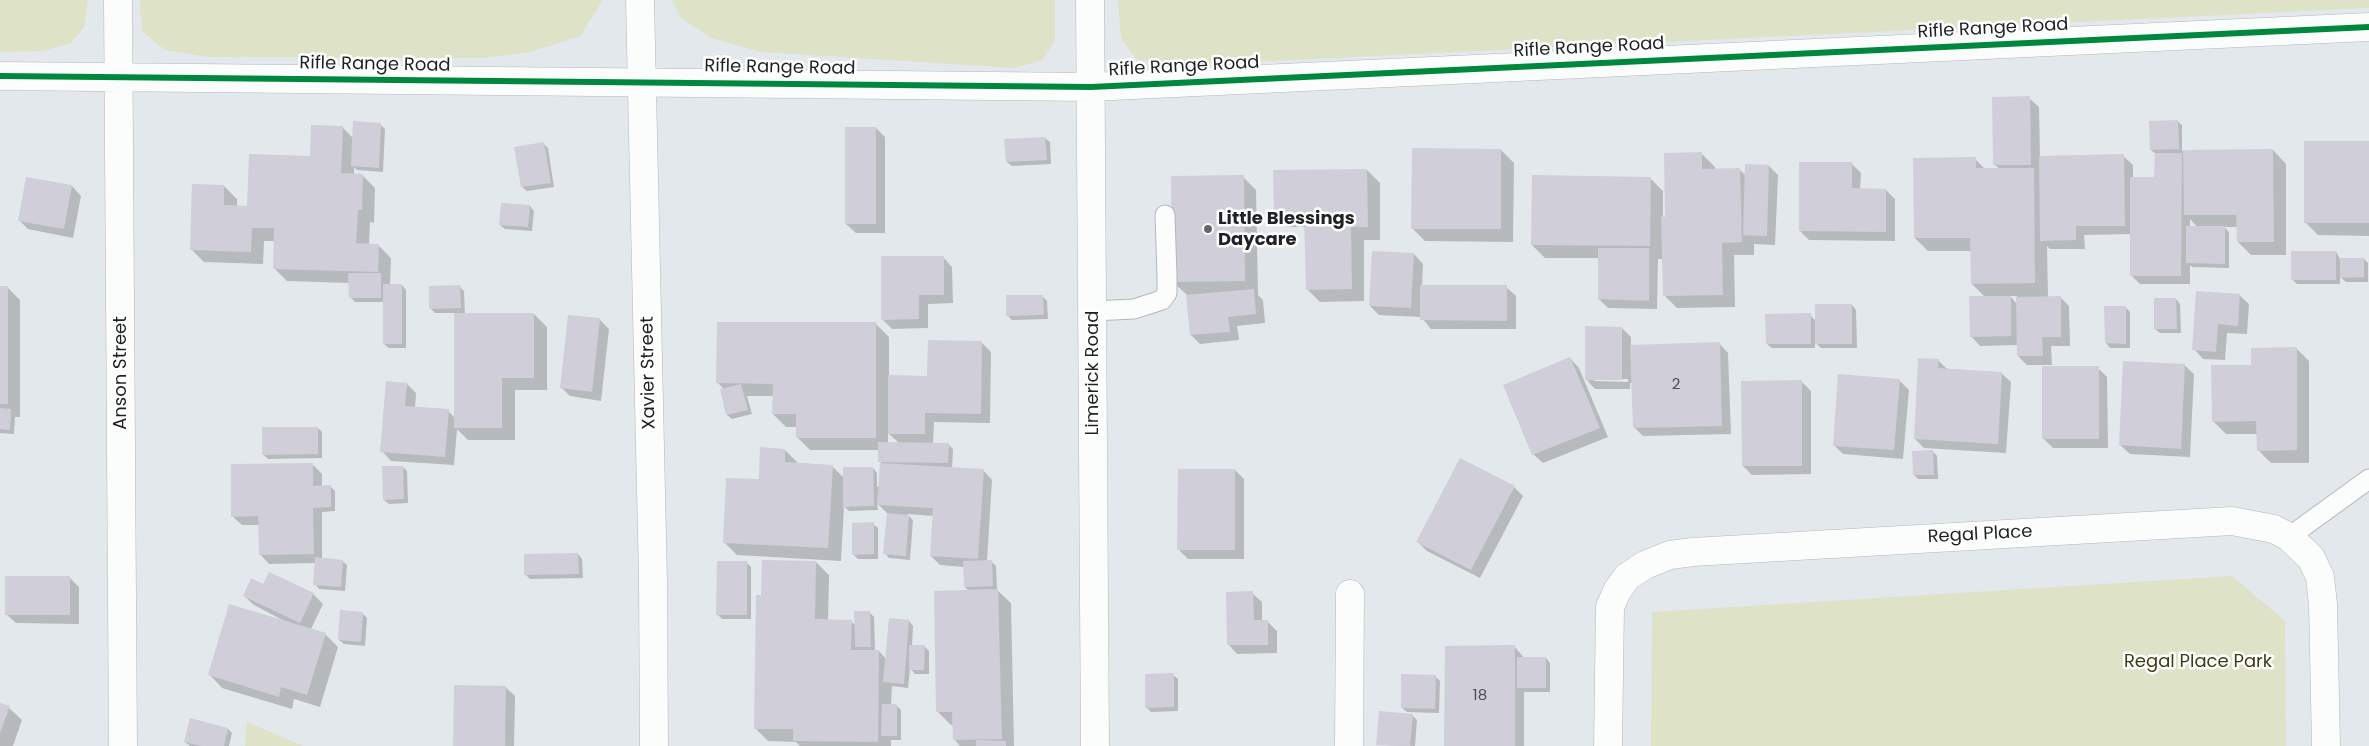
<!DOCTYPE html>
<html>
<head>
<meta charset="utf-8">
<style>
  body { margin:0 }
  canvas { display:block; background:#e3e8ec }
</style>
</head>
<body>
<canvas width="2369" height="746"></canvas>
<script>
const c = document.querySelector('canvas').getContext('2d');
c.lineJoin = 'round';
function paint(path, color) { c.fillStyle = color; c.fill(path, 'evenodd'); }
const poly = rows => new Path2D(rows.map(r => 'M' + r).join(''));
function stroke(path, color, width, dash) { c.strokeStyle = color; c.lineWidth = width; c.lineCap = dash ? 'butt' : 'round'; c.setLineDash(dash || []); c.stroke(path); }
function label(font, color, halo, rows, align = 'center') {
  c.font = font + ' Poppins,sans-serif'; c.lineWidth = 5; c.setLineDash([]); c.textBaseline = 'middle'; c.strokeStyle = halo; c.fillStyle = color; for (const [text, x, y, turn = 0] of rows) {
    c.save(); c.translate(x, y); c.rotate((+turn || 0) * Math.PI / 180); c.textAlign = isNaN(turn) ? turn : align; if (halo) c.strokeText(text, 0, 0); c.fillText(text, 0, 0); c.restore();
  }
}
paint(poly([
  [0,0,88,0,84,27,71,43,43,51,0,52],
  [140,0,603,0,580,36,530,52,484,58,208,57,165,50,142,31],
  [672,0,1055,0,1055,41,1042,60,1015,68,761,52,712,38,682,19],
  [1118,0,2369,0,2369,8,1166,66,1136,59,1121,38],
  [2232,576,2285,621,2286,746,1651,746,1652,612],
  [247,722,303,746,245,746]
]), '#dee2c6');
paint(poly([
  [2029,98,2039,107,2040,157,2123,156,2133,165,2133,178,2156,178,2156,154,2151,150,2177,121,2182,125,2182,151,2273,150,2286,164,2286,255,2251,255,2238,242,2238,227,2224,227,2229,232,2229,268,2192,267,2190,265,2190,284,2140,284,2131,275,2131,234,2084,235,2085,249,2050,249,2047,246,2048,297,2060,297,2069,306,2070,346,2051,346,2052,365,2027,365,2018,356,2018,345,1980,346,1971,336,1985,297,1972,284,1972,251,1928,251,1915,238,1975,159,1986,170,2000,169,1995,165],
  [2190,219,2198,228,2190,228],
  [2010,296,2017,296,2017,304],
  [380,124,385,129,383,172,357,170,354,167,354,175,362,175,375,188,374,223,370,222,369,245,378,245,391,258,390,285,402,285,406,290,406,348,389,348,384,344,384,302,355,302,351,298,350,283,287,281,274,268,275,241,264,241,263,264,204,262,191,249,224,186,237,199,237,207,248,207,312,157,342,127,354,139],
  [876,128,885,137,885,233,856,233,846,224],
  [1045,138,1050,142,1051,164,1012,166,1007,162],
  [2369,142,2369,236,2318,235,2305,222],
  [543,143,548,148,554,187,527,191,522,187],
  [1501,150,1514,163,1513,242,1425,241,1412,228],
  [1702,154,1715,167,1715,170,1740,170,1746,176,1769,166,1778,175,1775,245,1754,244,1754,255,1734,255,1735,307,1677,308,1664,295,1663,259,1658,259,1657,309,1608,308,1599,299,1600,258,1545,258,1532,245,1650,178,1663,191,1663,218,1666,218],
  [1851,163,1861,173,1860,190,1886,190,1895,199,1895,241,1809,240,1800,231],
  [1367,170,1380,183,1380,240,1364,240,1364,301,1320,302,1307,289,1306,227,1288,227,1275,214],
  [1243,177,1256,190,1258,295,1263,300,1265,323,1237,326,1239,340,1200,344,1191,335,1187,295,1173,282],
  [72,186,81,196,73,238,28,229,19,220],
  [530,206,534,211,532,231,505,229,500,225],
  [2336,252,2340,259,2364,259,2368,263,2368,282,2346,282,2340,277,2340,284,2297,284,2293,280],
  [1414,254,1423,264,1422,286,1506,287,1516,296,1516,329,1431,329,1421,317,1379,315,1370,306],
  [943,257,952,267,953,303,928,304,928,328,892,329,882,319],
  [0,287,7,287,20,300,20,417,15,417,14,434,0,433],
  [460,287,464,291,465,315,534,314,547,327,547,390,515,390,515,440,468,440,457,429,454,465,391,461,382,451,407,384,416,393,415,408,448,411,455,418,455,313,435,313,431,309],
  [2239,295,2249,304,2247,334,2227,333,2225,360,2203,359,2194,349],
  [1043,297,1047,301,1048,319,1012,320,1007,315],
  [2176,299,2180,304,2181,333,2160,333,2155,329],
  [1852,305,1856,310,1857,348,1821,348,1815,342,1815,348,1772,348,1767,344,1810,315,1816,321],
  [2126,308,2130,312,2130,348,2110,348,2106,343],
  [600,320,609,329,601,401,570,396,561,387],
  [876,324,889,337,889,377,928,377,982,343,991,352,990,423,934,422,933,444,948,444,953,449,952,469,983,470,992,480,987,561,991,561,996,566,997,590,1011,603,1014,746,960,746,954,739,954,725,951,725,938,712,969,591,965,587,964,567,940,565,931,556,934,516,907,514,913,520,910,560,889,558,885,553,888,514,877,503,878,510,849,511,844,506,841,561,737,555,724,542,760,481,785,450,798,463,832,466,844,478,873,468,877,473,877,487,879,487,881,463,879,450,810,450,797,437,797,427,786,427,773,414,774,396,747,396,752,414,732,419,727,415,724,389,718,383],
  [888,433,899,443,888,443],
  [1622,328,1631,337,1631,346,1719,343,1728,353,1731,434,1643,436,1634,427,1633,383,1630,383,1630,389,1595,389,1586,379],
  [1594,379,1628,379,1628,382,1594,381],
  [2296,348,2309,361,2309,463,2271,463,2258,450,2258,434,2226,434,2213,421,2253,366],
  [1570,358,1579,368,1608,437,1543,463,1533,454],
  [1938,360,1947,369,2001,373,2011,382,2006,453,1924,448,1915,439],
  [2184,365,2194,374,2190,457,2130,454,2120,445],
  [2098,368,2107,377,2108,448,2053,448,2044,439],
  [1899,380,1909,390,1903,459,1843,454,1834,445],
  [1802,382,1811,391,1811,474,1752,475,1743,466],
  [318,428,322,432,322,458,268,459,263,454],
  [1933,452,1937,456,1938,479,1918,479,1914,475],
  [312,464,322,474,322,486,330,486,335,491,335,511,322,512,322,559,342,561,347,565,345,591,319,589,315,584,316,563,269,564,260,554,260,525,242,525,232,516],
  [403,467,407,471,408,503,389,504,384,500],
  [1235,470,1244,479,1244,559,1188,559,1179,550],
  [1514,487,1523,496,1480,578,1427,551,1418,542],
  [873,524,878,528,878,559,858,559,853,554],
  [578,554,582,559,583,578,530,579,525,574],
  [746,562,751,567,751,619,722,619,718,615],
  [816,562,829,575,828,621,851,621,856,626,870,613,874,617,875,651,879,651,886,659,909,621,913,626,912,646,924,646,929,651,929,674,915,674,910,668,908,688,892,686,891,705,896,705,901,710,901,740,891,740,891,746,800,746,796,742,768,741,755,728,762,596],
  [269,574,313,594,323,604,311,629,325,634,338,647,320,707,294,699,292,709,222,688,209,674,288,623,254,605,244,596,264,585],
  [70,578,79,587,79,624,16,623,6,614],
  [1252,593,1262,602,1262,621,1267,621,1277,631,1277,653,1237,654,1228,644],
  [363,614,367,618,365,646,344,644,339,640],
  [1515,647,1524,658,1546,658,1550,663,1550,692,1524,692,1524,746,1446,746],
  [1173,675,1178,679,1178,711,1151,712,1146,707],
  [1435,676,1440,681,1439,713,1407,712,1402,708],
  [505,687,515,696,514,746,454,746],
  [0,704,9,708,22,720,13,746,0,746],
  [1412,715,1417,720,1415,746,1377,745],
  [191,720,228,729,232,733,229,746,190,746,185,742]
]), '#0003');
paint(poly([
  [2030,96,2031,165,1993,165,1992,97],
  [2178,120,2179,149,2150,150,2149,121],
  [353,121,381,123,379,168,351,166],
  [311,125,343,126,341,173,363,174,362,210,358,210,356,243,379,244,378,272,273,269,274,228,252,228,251,252,190,250,192,184,224,185,224,205,247,206,249,154,310,156],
  [845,127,876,127,876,224,845,224],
  [1045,137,1047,160,1006,162,1004,139],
  [2304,141,2369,141,2369,223,2304,223],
  [544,142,551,183,521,187,514,147],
  [1412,148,1501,149,1501,229,1411,229],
  [2273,149,2274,242,2237,242,2236,215,2184,215,2183,150],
  [1702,152,1702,169,1740,168,1742,242,1722,243,1723,295,1663,296,1661,216,1665,217,1664,153],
  [2155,153,2182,153,2181,276,2130,276,2130,177,2154,177],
  [2124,154,2125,226,2076,226,2076,240,2040,241,2039,156],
  [1976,157,1976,168,2034,168,2035,283,1971,284,1970,238,1914,238,1913,158],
  [1799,162,1852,162,1852,188,1886,189,1886,232,1799,231],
  [1745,164,1769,165,1767,236,1743,235],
  [1367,169,1368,227,1351,227,1352,289,1306,290,1304,214,1274,214,1273,170],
  [1244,175,1245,281,1172,282,1171,176],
  [1532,175,1651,177,1650,246,1531,245],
  [26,177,72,185,64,229,18,221],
  [501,203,530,205,528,227,499,225],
  [2186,226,2225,226,2225,264,2186,263],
  [1598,248,1649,248,1649,301,1598,299],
  [1372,251,1414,253,1411,308,1369,306],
  [2291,251,2336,251,2336,280,2291,280],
  [881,256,944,256,944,295,919,295,919,319,881,320],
  [2340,258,2364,258,2364,277,2340,278],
  [348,273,381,273,381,298,349,298],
  [383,284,402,284,402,344,383,344],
  [460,285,461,308,429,309,429,286],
  [1420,285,1507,285,1507,321,1420,320],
  [0,286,8,286,8,404,0,404],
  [1254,289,1256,314,1228,317,1230,332,1190,335,1186,295],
  [2196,291,2240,294,2238,326,2218,324,2216,352,2192,350],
  [1006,295,1043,295,1044,315,1006,316],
  [1969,296,2011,296,2011,336,1970,337],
  [2061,296,2061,337,2042,337,2043,356,2017,356,2016,297],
  [2154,298,2176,298,2177,329,2154,329],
  [1815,304,1852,304,1852,344,1815,344],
  [2104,306,2126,306,2126,344,2105,343],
  [454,313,534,313,534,378,502,378,502,428,454,428],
  [1811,313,1811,344,1766,344,1765,314],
  [568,315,600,318,592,392,560,388],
  [717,322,876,322,876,438,796,438,796,414,772,414,773,384,716,383],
  [1585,326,1622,327,1622,380,1585,380],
  [928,340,982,341,981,414,925,413,925,434,888,434,888,375,927,376],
  [1720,342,1722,426,1633,428,1630,345],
  [2297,347,2297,450,2257,451,2256,421,2212,422,2211,365,2251,365,2251,348],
  [1570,357,1600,428,1532,455,1503,385],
  [1918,358,1939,359,1938,368,2002,372,1998,444,1914,439],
  [2123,361,2185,364,2181,449,2119,445],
  [2042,366,2099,366,2099,439,2042,439],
  [1838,374,1900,379,1894,450,1833,446],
  [1802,380,1802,466,1742,466,1741,381],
  [386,381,407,383,405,406,449,409,445,457,380,452],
  [741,384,748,410,726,415,720,389],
  [0,408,11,409,10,430,0,429],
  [262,427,318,427,318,454,262,455],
  [878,442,949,443,948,463,878,462],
  [760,447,785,449,785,462,833,465,828,548,723,543,726,478,759,479],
  [1933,450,1934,475,1913,475,1912,451],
  [1460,458,1515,486,1471,570,1416,542],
  [313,463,313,486,331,485,331,507,313,508,314,554,259,555,258,516,231,517,231,464],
  [880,463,984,469,978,559,930,556,933,508,877,505],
  [382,466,403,466,404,499,383,500],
  [843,467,873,467,874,506,843,507],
  [1178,469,1235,469,1235,550,1177,550],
  [887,513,909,515,906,556,883,554],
  [874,522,874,554,852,555,852,523],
  [578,553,579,574,524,575,524,554],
  [315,557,343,560,341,587,313,585],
  [762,560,816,561,815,619,852,620,851,650,879,650,878,742,793,741,793,729,754,729,756,595,761,595],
  [992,560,993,586,964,587,963,561],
  [717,561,747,561,747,615,716,615],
  [269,572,314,593,300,623,243,596,251,578,263,584],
  [5,576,70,576,70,615,5,615],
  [998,589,1002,739,953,740,952,712,936,712,934,591],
  [1253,591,1254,620,1268,620,1268,645,1227,645,1226,592],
  [229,604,326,633,307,695,281,687,279,697,208,675],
  [340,610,363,612,361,642,338,640],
  [854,611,870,611,871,647,855,647],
  [889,618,909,620,904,684,883,682],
  [909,645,925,645,924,670,909,670],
  [1515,645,1515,746,1444,746,1445,646],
  [1517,657,1546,657,1546,688,1517,688],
  [1174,673,1174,707,1145,708,1145,674],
  [1401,674,1436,675,1435,709,1401,708],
  [454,685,506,686,505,746,453,746],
  [0,703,10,706,0,733],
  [882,704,897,704,897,736,881,736],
  [1379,711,1413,714,1410,746,1376,745],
  [190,718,228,728,224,746,201,746,184,742],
  [976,740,1006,741,1006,746,976,746]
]), '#cfced9');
const service = poly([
  [1093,311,1134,309,1162,300,1167,293,1167,276,1165,215],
  [2289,537,2369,479]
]);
const minor = poly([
  [118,0,123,746],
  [1090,0,1095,746],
  [0,76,1091,87,2369,27],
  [1349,746,1350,594],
  [1608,746,1610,607,1617,591,1627,577,1645,565,1670,555,1693,552,2232,521,2274,529,2289,537,2311,558,2320,577,2323,604,2326,746]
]);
const secondary = poly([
  [640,0,653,581,654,746]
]);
stroke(service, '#b3b7ba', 21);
stroke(minor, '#b3b7ba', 29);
stroke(secondary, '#b3b7ba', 29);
stroke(service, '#fbfcfc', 19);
stroke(minor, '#fbfcfc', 28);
stroke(secondary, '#fbfcfc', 28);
stroke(poly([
  [0,76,1091,87,2369,27]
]), '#00873e', 6);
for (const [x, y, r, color] of [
  [1208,229,5,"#63676b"]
]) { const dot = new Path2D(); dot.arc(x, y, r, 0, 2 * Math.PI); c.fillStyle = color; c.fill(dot); stroke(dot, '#fff', 2); }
label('15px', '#4a4d52', null, [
  ["2",1676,385],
  ["18",1480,696]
]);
label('18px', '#1e2225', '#fff', [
  ["Rifle Range Road",1993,29,-3],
  ["Rifle Range Road",1589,48,-3],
  ["Rifle Range Road",375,65,1],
  ["Rifle Range Road",1184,67,-3],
  ["Rifle Range Road",780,68,1],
  ["Anson Street",121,373,-90],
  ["Xavier Street",649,373,-91],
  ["Limerick Road",1093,373,-90],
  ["Regal Place",1980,535,-3]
]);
label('bold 18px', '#1e2225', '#fff', [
  ["Little Blessings",1218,219],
  ["Daycare",1218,240]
], 'left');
label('18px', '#3c3d12', '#fff', [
  ["Regal Place Park",2198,662]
]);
</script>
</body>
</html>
